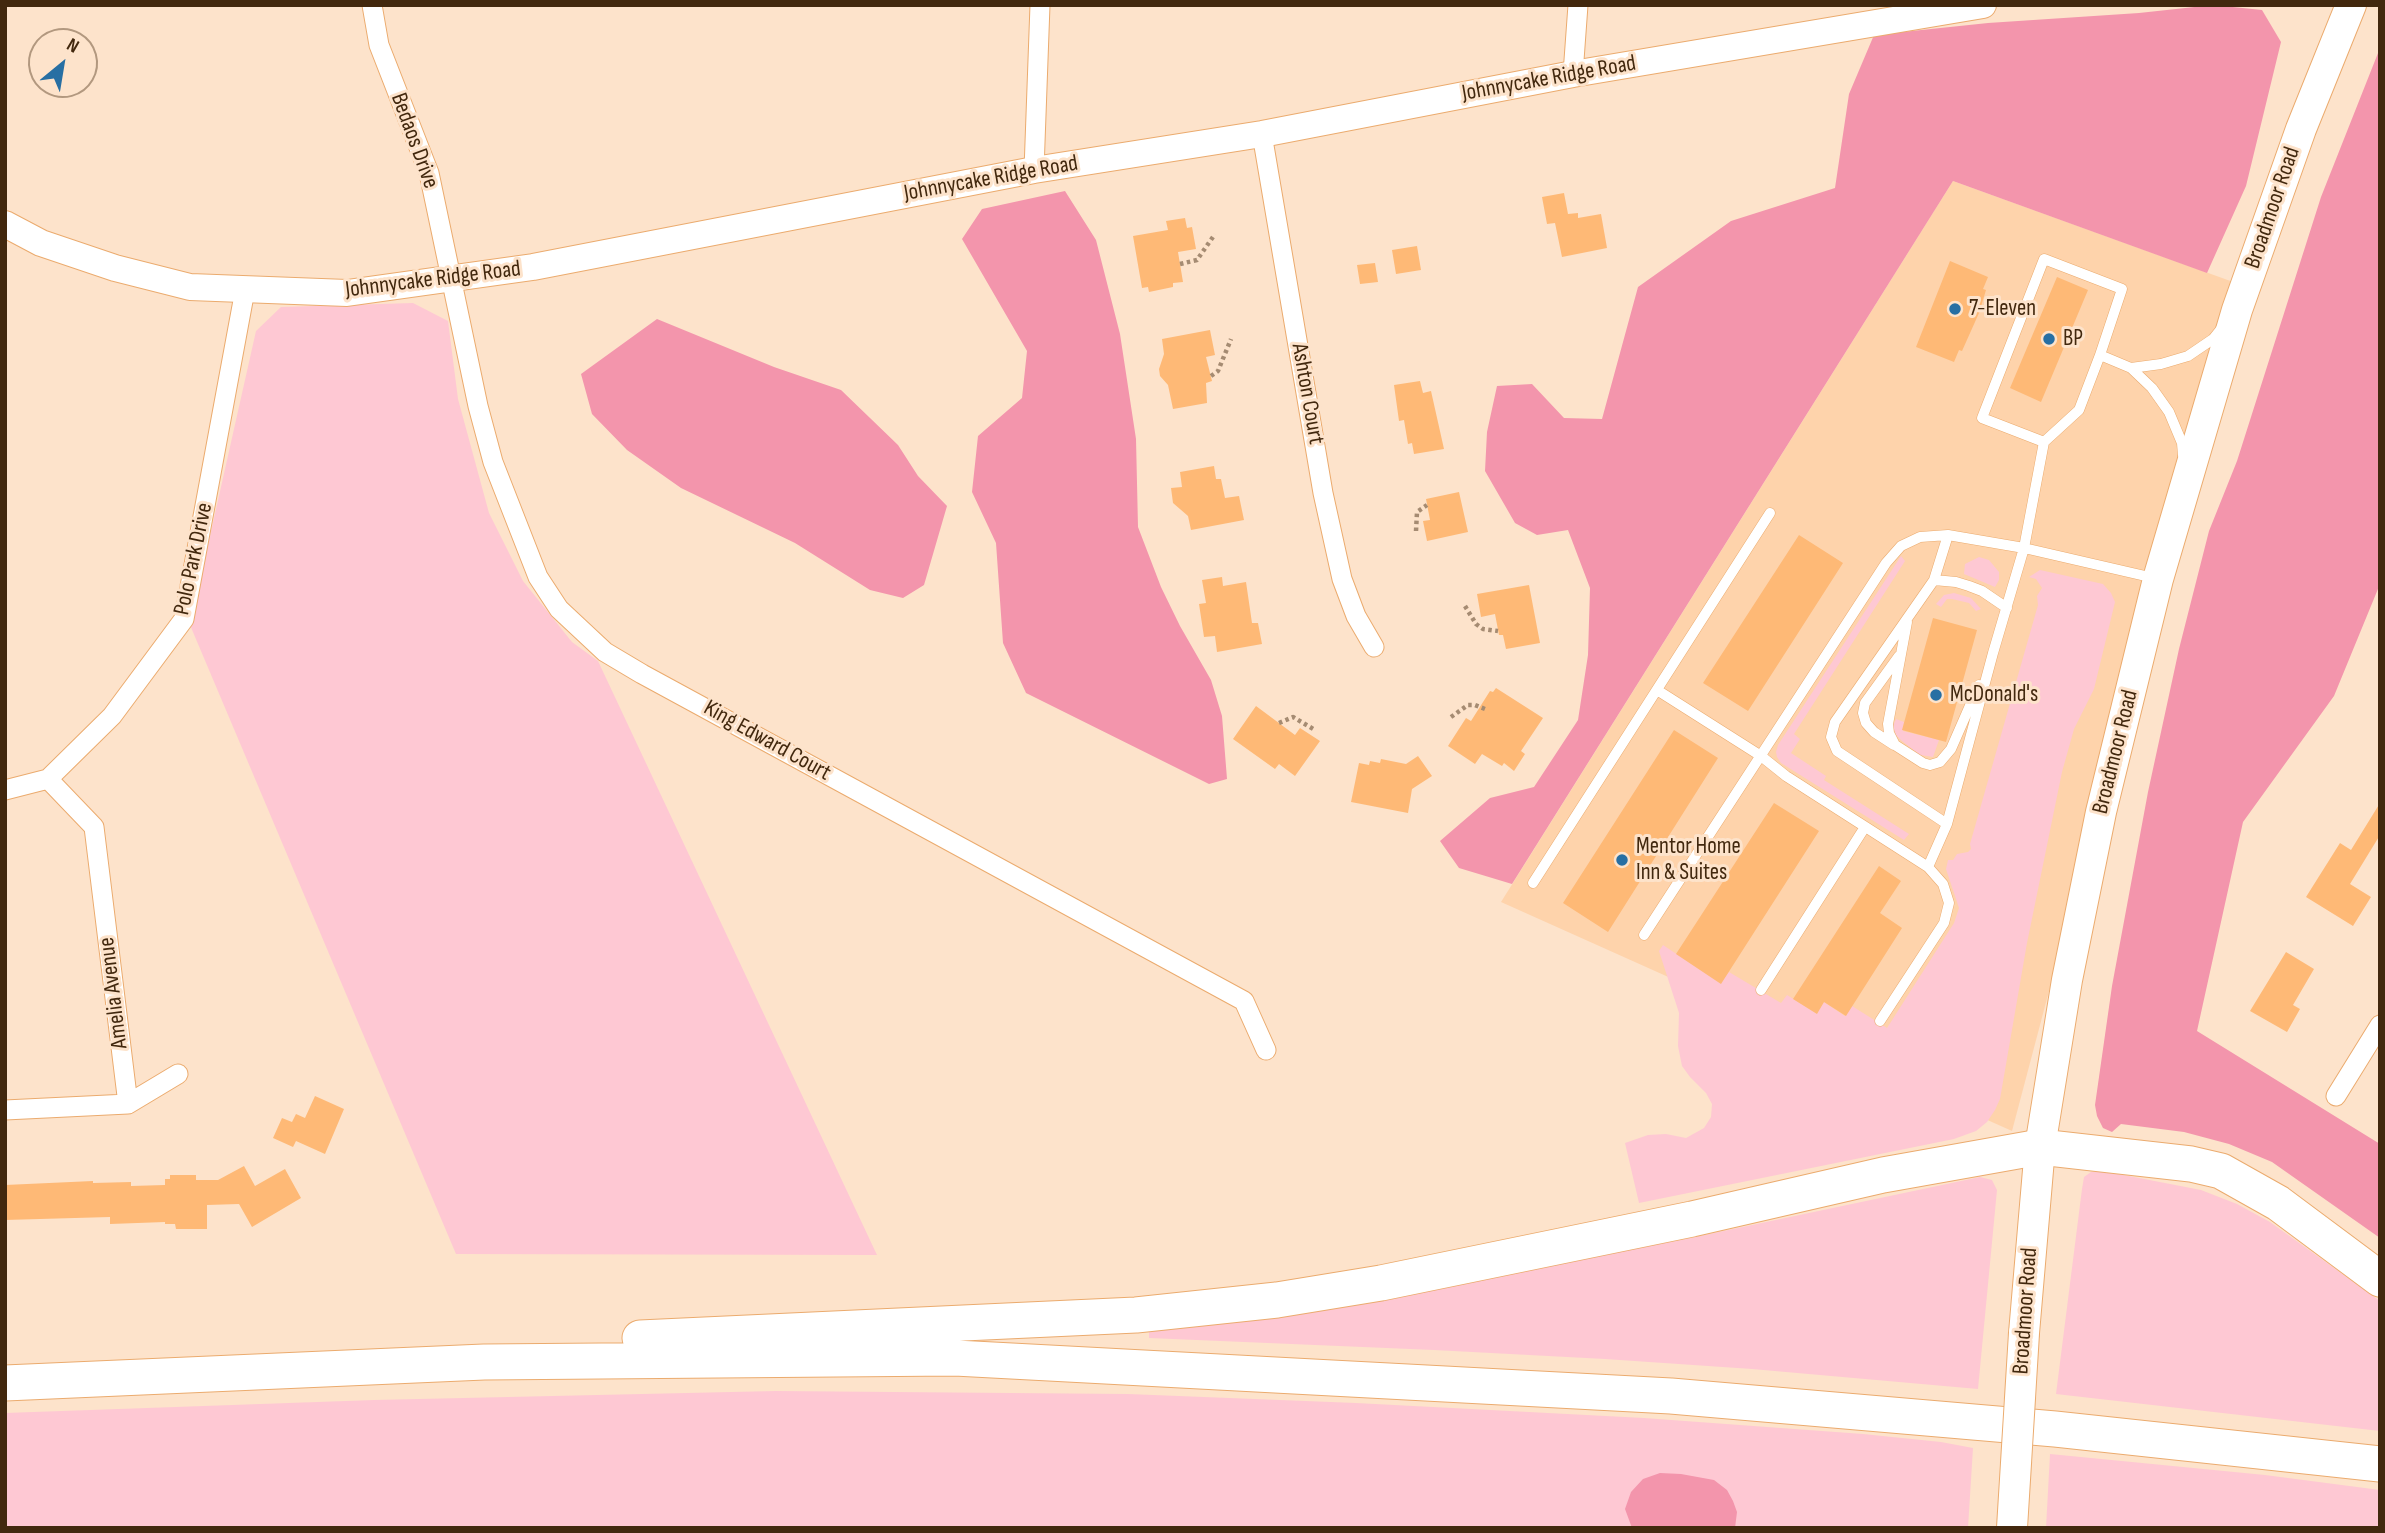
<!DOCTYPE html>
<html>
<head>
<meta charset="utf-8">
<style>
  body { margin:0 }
  #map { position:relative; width:2385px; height:1533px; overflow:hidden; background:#fde3cb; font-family:"Sofia Sans Condensed",sans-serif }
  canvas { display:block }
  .frame { position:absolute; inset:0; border:7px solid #42280e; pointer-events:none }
  .north { position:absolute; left:28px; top:28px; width:70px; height:70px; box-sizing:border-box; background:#fde3cb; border:2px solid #b2987f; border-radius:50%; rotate:30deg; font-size:19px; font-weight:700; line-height:28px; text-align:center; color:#42280e }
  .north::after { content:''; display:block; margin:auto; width:24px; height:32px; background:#276fa3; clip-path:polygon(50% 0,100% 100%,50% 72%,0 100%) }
</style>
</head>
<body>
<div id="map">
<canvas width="2385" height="1533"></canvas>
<div class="frame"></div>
<div class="north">N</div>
</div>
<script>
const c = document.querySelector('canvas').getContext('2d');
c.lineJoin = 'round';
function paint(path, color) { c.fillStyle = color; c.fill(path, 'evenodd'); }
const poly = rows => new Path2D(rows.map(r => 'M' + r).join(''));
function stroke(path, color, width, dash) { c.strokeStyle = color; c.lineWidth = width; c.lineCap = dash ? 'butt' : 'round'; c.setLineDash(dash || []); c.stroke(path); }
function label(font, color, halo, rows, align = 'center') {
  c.font = font + ' "Sofia Sans Condensed",sans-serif'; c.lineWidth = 6; c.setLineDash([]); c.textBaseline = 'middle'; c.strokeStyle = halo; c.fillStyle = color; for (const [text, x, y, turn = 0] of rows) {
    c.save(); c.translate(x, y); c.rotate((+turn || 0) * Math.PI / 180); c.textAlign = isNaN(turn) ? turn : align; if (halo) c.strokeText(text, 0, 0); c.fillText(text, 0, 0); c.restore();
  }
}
paint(poly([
  [1953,181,2236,283,2012,1131,1501,902]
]), '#fed3ab');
paint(poly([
  [413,303,448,321,458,399,489,513,523,581,572,642,598,661,877,1255,456,1254,190,625,256,331,281,307],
  [1901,556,1905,561,1794,734,1800,739,1791,753,1826,776,1824,780,1909,834,1904,840,1781,763,1777,757,1776,752,1778,745],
  [1979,557,1989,560,1999,572,1999,580,1995,587,1964,574,1965,564],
  [2040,570,2103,584,2111,593,2115,602,2094,689,2074,729,2062,772,2027,943,2000,1099,1995,1110,1987,1122,1976,1131,1954,1139,1639,1203,1625,1143,1648,1135,1666,1134,1686,1138,1704,1128,1711,1117,1712,1104,1706,1093,1690,1077,1682,1066,1678,1046,1679,1013,1659,951,1663,945,1720,983,1729,972,1781,1003,1787,995,1816,1013,1824,1002,1845,1016,1852,1006,1887,1028,1954,923,1959,908,1946,869,1948,860,1953,860,1957,854,1968,852,1971,849,1970,844,2038,605,2037,596,2042,588,2036,579,2029,577],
  [1954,593,1971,598,1981,609,1976,611,1969,603,1952,599,1947,599,1941,607,1936,604,1944,595],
  [1896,719,1904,722,1903,731,1939,740,1933,757,1920,755,1902,741,1896,735,1893,726],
  [2103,1171,2201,1190,2237,1204,2270,1222,2380,1301,2380,1431,2056,1394,2082,1189,2084,1177,2091,1172],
  [1980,1177,1992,1180,1997,1190,1978,1389,1752,1369,1605,1359,1434,1350,1149,1338,1149,1329,1676,1241],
  [776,1391,1128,1394,1356,1403,1644,1418,1863,1434,1941,1442,1973,1448,1968,1528,5,1528,5,1413,374,1400],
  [2050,1454,2265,1475,2380,1490,2380,1528,2046,1528]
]), '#fec8d3');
paint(poly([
  [2213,5,2262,10,2281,42,2246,186,2207,273,1953,181,1512,884,1459,868,1440,841,1490,798,1534,787,1578,720,1588,655,1590,588,1568,530,1537,535,1515,523,1485,471,1487,432,1497,386,1532,384,1564,418,1602,419,1638,287,1731,221,1835,188,1849,94,1874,35,1988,23,2139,13],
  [2380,48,2380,584,2334,696,2243,822,2197,1031,2380,1144,2380,1238,2272,1162,2229,1144,2184,1132,2121,1124,2112,1132,2103,1128,2097,1116,2095,1105,2112,986,2148,792,2179,649,2209,531,2237,461,2321,197],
  [1065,191,1096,240,1120,334,1136,439,1138,527,1161,587,1180,626,1211,680,1222,716,1227,779,1209,784,1026,693,1003,643,996,543,972,492,978,436,1022,398,1027,351,962,239,982,209],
  [657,319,774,367,841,390,898,445,918,476,947,506,924,585,903,598,870,590,795,543,681,488,627,450,592,414,581,374],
  [1660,1473,1681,1474,1714,1480,1727,1490,1733,1501,1737,1512,1735,1528,1632,1528,1625,1509,1631,1492,1643,1479]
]), '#f395ac');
paint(poly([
  [1564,193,1568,214,1578,213,1578,218,1601,214,1607,248,1562,257,1555,223,1547,224,1542,197],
  [1185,218,1187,228,1192,227,1196,249,1178,252,1183,282,1173,283,1173,287,1149,292,1148,287,1142,288,1133,236,1168,230,1166,221],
  [1417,246,1421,270,1396,274,1392,250],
  [1950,261,1988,277,1983,289,1986,290,1979,313,1962,351,1959,350,1954,362,1916,347],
  [1375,263,1378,282,1360,284,1357,265],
  [2057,277,2088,290,2041,402,2010,388],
  [1210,330,1215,355,1206,357,1212,381,1206,383,1207,403,1173,409,1168,385,1160,376,1159,369,1164,354,1162,339],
  [1420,381,1423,393,1431,391,1444,449,1414,454,1412,443,1408,444,1404,420,1399,421,1394,385],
  [1214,466,1216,479,1221,479,1225,498,1239,496,1244,520,1191,530,1188,516,1173,503,1171,488,1182,487,1180,472],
  [1459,492,1468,532,1427,541,1423,521,1430,520,1426,499],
  [1799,535,1843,563,1748,711,1703,683],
  [1222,577,1223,586,1246,582,1252,623,1258,623,1262,644,1217,652,1215,636,1204,637,1199,604,1206,603,1202,580],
  [1529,585,1540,643,1506,649,1503,635,1499,635,1495,614,1481,617,1477,594],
  [1933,618,1977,630,1946,742,1902,730],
  [1496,688,1543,718,1521,751,1525,754,1514,771,1504,763,1502,766,1482,754,1475,764,1448,746,1466,718,1471,721,1490,691,1493,692],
  [1256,706,1295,735,1300,728,1320,741,1295,776,1279,764,1275,769,1233,739],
  [1674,730,1718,758,1608,932,1563,903],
  [1418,756,1432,776,1412,789,1408,813,1351,802,1359,763,1369,765,1370,761,1380,763,1381,759,1406,764],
  [1774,803,1819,831,1721,984,1676,954],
  [2380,803,2380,835,2350,884,2371,897,2353,926,2306,897,2340,843,2351,850],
  [1879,866,1901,881,1880,913,1902,928,1846,1016,1824,1002,1817,1014,1793,999],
  [2286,952,2314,969,2293,1005,2300,1009,2287,1032,2250,1011],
  [315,1096,344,1109,325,1154,296,1141,293,1147,273,1138,282,1118,292,1122,296,1114,305,1118],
  [244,1166,255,1186,285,1169,301,1198,252,1227,239,1204,207,1205,207,1229,176,1229,175,1224,165,1224,165,1222,110,1224,110,1217,5,1220,5,1185,93,1181,93,1183,131,1182,131,1186,165,1185,165,1179,170,1179,170,1175,196,1175,196,1180,218,1180]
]), '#feb976');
const service = poly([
  [2131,368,2161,364,2188,356,2213,339,2221,329],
  [2044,442,1982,418,2044,259,2122,289,2100,355,2131,368,2152,388,2169,412,2182,443,2183,455],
  [1934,580,1956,582,1969,586,1982,591,2007,608],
  [1907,622,1888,724,1889,733,1895,745,1923,763,1930,765,1940,762,1951,749,1979,685],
  [1657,690,1761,756,1786,776,1928,867,1943,884,1949,903,1944,923,1880,1021],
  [1894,745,1874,732,1866,723,1863,713,1865,703,1899,656],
  [1947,824,1837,751,1831,737,1835,722,1934,580,1948,535],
  [1928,867,1947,824,1993,653,2024,548,2044,442,2079,410,2100,355],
  [1533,883,1770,513],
  [1644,935,1886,563,1901,546,1920,537,1948,535,2024,548,2154,578],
  [1761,990,1865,827]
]);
const minor = poly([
  [372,5,379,45,429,173,478,406,493,462,538,577,559,609,605,652,642,674,1244,1001,1266,1050],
  [1573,74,1578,5],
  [1262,134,1323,493,1342,579,1356,616,1374,647],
  [1034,170,1040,5],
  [5,790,48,779,112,716,184,619,245,290],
  [2336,1096,2380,1025],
  [128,1104,178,1074],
  [5,1110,128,1104,94,827,48,779]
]);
const secondary = poly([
  [5,224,41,243,115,268,190,287,347,293,533,267,1034,170,1262,134,1573,74,1983,5]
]);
const primary = poly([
  [2024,1333,2040,1147,2067,980,2101,812,2158,579,2237,310,2301,129,2351,5]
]);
const motorway = poly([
  [640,1338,1136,1315,1277,1300,1381,1283,1692,1219,1883,1175,2040,1147,2191,1164,2221,1171,2278,1203,2380,1279],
  [5,1383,484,1362,955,1358,1671,1396,2055,1429,2380,1464]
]);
stroke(service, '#ebab6e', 11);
stroke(minor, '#ebab6e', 21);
stroke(secondary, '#ebab6e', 28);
stroke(primary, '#ebab6e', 32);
stroke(motorway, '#ebab6e', 37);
stroke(poly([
  [1180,264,1197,260,1215,234],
  [1211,376,1218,371,1231,339],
  [1416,531,1417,512,1427,505],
  [1465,606,1476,624,1483,629,1498,631],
  [1451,717,1468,705,1475,705,1485,709],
  [1279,723,1293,717,1315,730]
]), '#a58b72', 4.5, [3.5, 3.5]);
stroke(service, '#fff', 10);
stroke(minor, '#fff', 19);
stroke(secondary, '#fff', 26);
stroke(primary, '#fff', 30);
stroke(motorway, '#fff', 35);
const primaryBridge = poly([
  [2012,1528,2024,1333]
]);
stroke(primaryBridge, '#ebab6e', 32, []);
stroke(primaryBridge, '#fff', 30);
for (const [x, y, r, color] of [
  [1955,309,7,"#276fa3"],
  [2049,339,7,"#276fa3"],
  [1936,695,7,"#276fa3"],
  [1622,860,7,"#276fa3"]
]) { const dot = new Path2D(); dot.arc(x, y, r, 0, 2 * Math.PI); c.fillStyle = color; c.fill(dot); stroke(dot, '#fde3cb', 2.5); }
label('23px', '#42280e', '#fde3cb', [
  ["Johnnycake Ridge Road",1549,79,-10],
  ["Bedaos Drive",414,141,70],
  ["Johnnycake Ridge Road",991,179,-10],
  ["Broadmoor Road",2273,208,-71],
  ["Johnnycake Ridge Road",433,280,-7],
  ["Ashton Court",1307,394,80],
  ["Polo Park Drive",194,559,-78],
  ["King Edward Court",767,741,29],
  ["Broadmoor Road",2116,752,-76],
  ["Amelia Avenue",114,993,-97],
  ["Broadmoor Road",2026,1311,-86]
]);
label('23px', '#42280e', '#fde3cb', [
  ["7-Eleven",1969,309],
  ["BP",2063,339],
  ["McDonald's",1950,695],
  ["Mentor Home",1636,847],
  ["Inn & Suites",1636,873]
], 'left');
</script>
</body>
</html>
